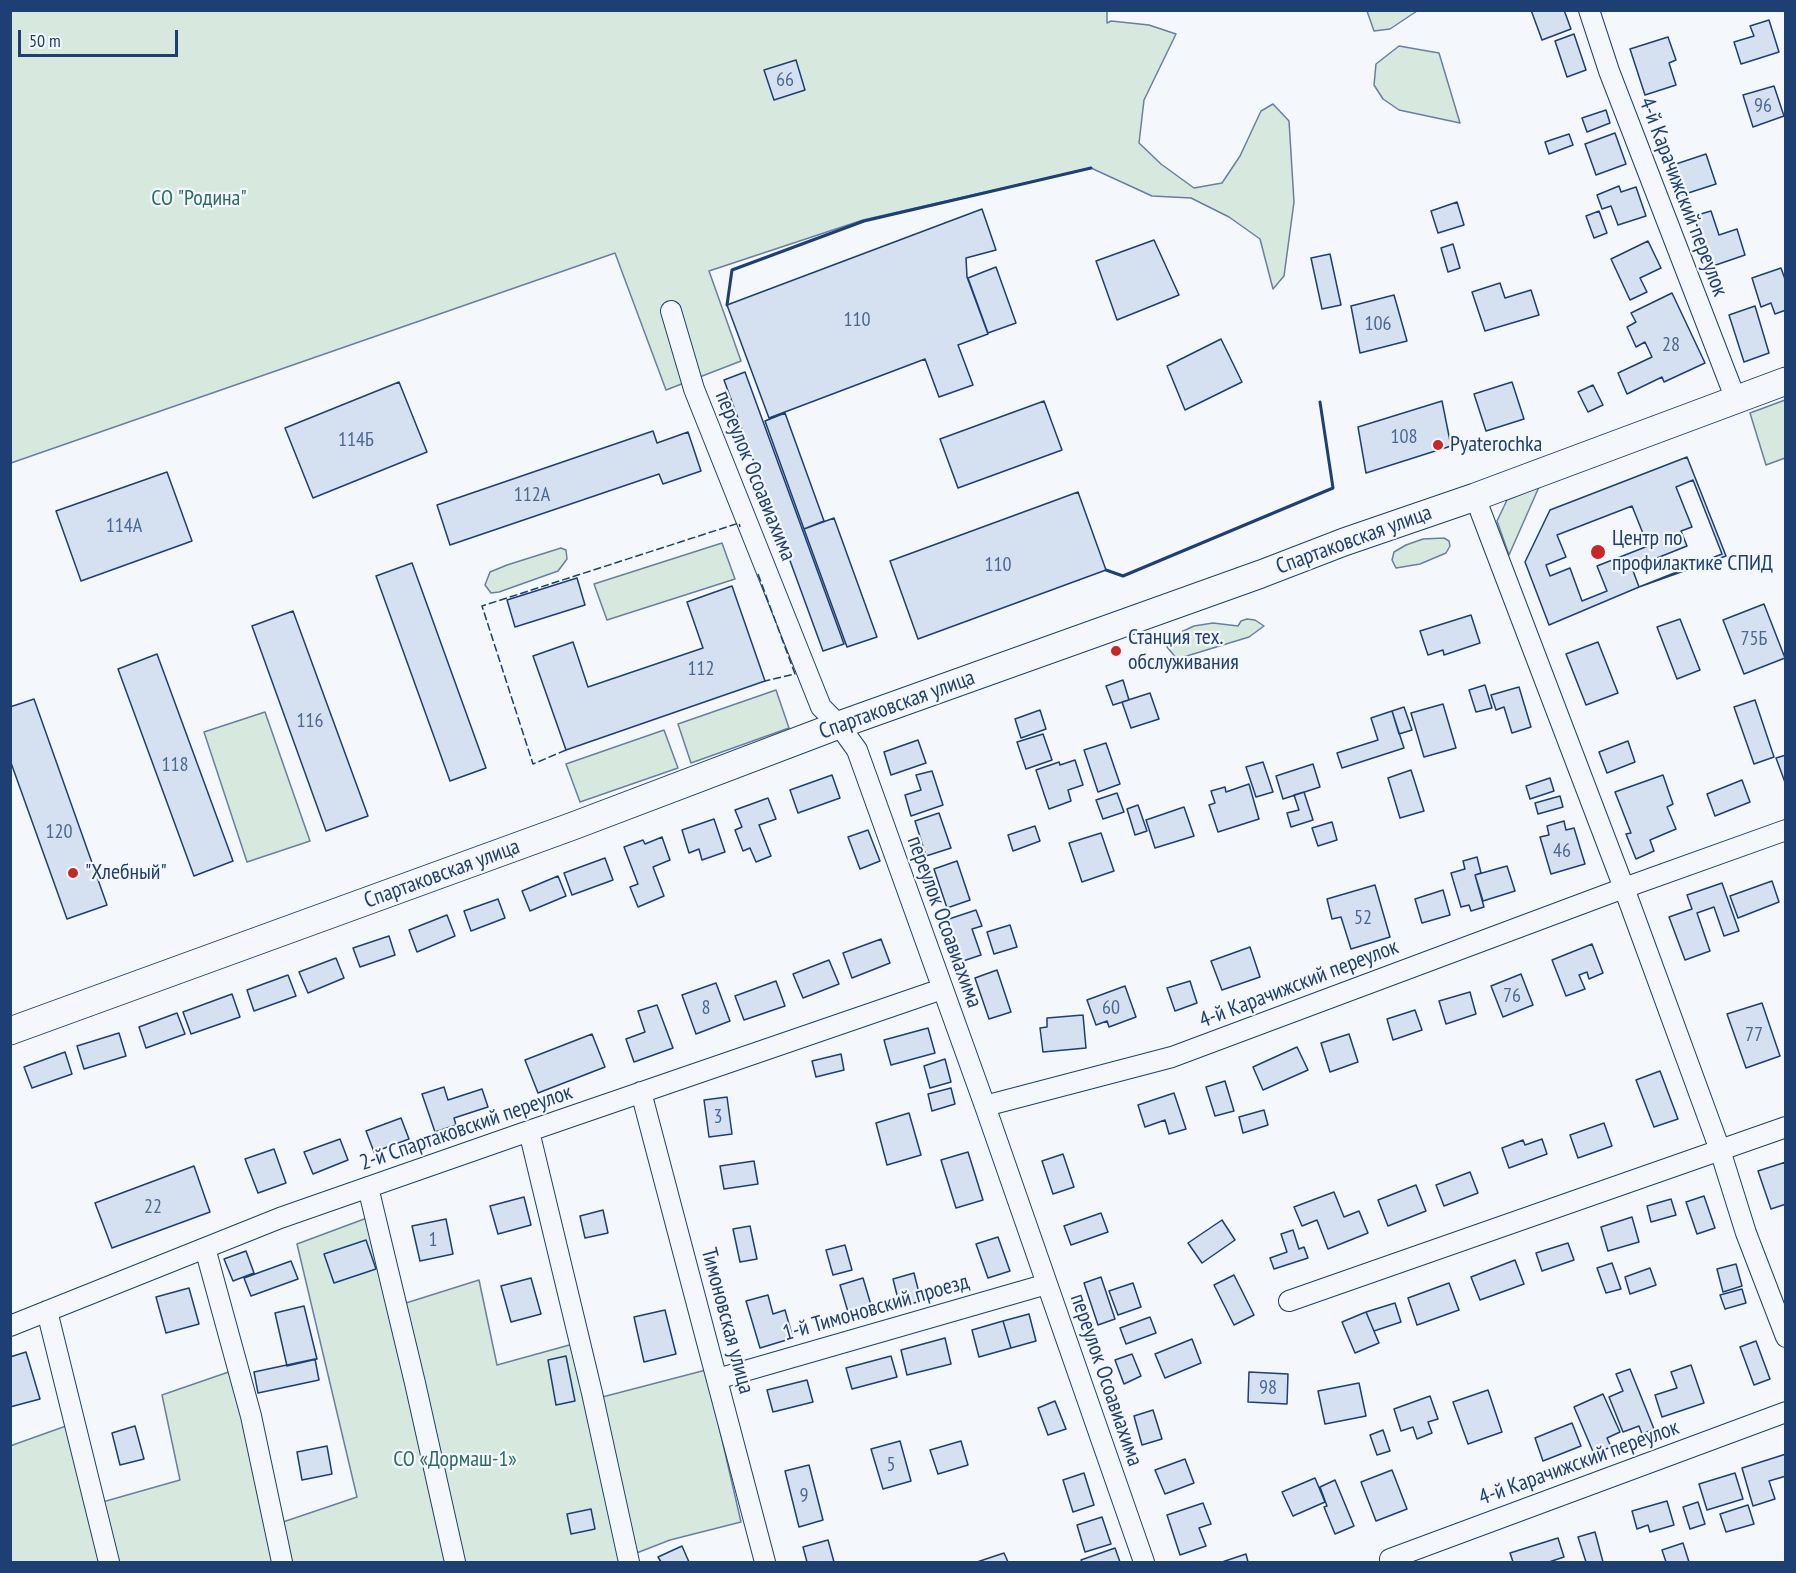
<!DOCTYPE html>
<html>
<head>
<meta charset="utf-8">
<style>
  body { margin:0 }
  #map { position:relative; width:1796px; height:1573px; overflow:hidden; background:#f4f7fb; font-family:"PT Sans Narrow",sans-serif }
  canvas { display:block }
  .frame { position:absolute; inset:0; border:12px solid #1d3f73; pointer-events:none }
  .scale { position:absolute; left:18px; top:30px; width:160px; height:27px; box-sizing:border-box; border:3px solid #1d3f73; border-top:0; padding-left:8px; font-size:18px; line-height:21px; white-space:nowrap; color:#1d3f73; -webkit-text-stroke:4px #f4f7fb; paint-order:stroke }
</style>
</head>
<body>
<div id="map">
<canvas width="1796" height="1573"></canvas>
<div class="frame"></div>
<div class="scale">50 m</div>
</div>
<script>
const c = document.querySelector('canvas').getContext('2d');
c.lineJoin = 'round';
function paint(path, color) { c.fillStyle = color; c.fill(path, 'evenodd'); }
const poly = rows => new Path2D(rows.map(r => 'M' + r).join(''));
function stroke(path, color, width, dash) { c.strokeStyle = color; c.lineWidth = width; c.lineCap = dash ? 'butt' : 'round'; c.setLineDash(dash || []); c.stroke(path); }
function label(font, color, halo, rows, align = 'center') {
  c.font = font + ' "PT Sans Narrow",sans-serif'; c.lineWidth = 4.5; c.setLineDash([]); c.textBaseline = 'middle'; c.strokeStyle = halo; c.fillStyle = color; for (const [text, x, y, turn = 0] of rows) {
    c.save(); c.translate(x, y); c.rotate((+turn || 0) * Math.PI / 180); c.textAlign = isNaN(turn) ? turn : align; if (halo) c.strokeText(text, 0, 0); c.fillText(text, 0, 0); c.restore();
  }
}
const green = poly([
  [10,11,1107,11,1107,23,1111,21,1149,25,1176,34,1144,100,1139,143,1161,164,1194,188,1222,183,1240,156,1261,111,1273,104,1289,121,1294,202,1284,276,1273,289,1260,239,1229,217,1191,198,1152,196,1091,168,863,220,709,271,741,361,666,390,615,253,11,463,10,11],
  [1367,11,1367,10,1417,11,1390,29,1374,31,1367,11],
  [1399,46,1439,53,1460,123,1399,110,1383,99,1374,85,1376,64,1399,46],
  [1785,400,1785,458,1766,465,1750,413,1785,400],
  [1539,487,1509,555,1497,521,1507,500,1539,487],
  [1444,538,1449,541,1450,546,1446,553,1420,564,1396,568,1392,560,1394,552,1406,545,1423,539,1444,538],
  [722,543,735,579,607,620,594,584,722,543],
  [561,548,566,550,567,559,558,571,499,592,491,593,485,585,490,572,507,565,561,548],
  [1247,619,1255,620,1264,626,1249,637,1177,659,1167,647,1169,640,1177,634,1194,626,1213,623,1238,626,1241,621,1247,619],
  [776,690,789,728,691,763,678,724,776,690],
  [265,712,310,841,247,862,204,732,265,712],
  [664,730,678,768,580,802,566,764,664,730],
  [383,1212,406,1303,479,1280,497,1365,573,1344,587,1401,706,1370,741,1522,670,1540,634,1554,636,1562,11,1562,10,1446,80,1421,99,1503,180,1480,162,1395,243,1367,280,1523,357,1497,297,1244,383,1212]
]);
paint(green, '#d7e8df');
stroke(green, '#687fa3', 1.5);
const building = poly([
  [1531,10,1564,10,1571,29,1542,40,1531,10],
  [1769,20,1779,52,1741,64,1734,42,1754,36,1750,26,1769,20],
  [1574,34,1586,70,1567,77,1555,41,1574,34],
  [1668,37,1676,60,1669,63,1676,85,1645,95,1630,49,1668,37],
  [796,60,805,90,774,100,764,70,796,60],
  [1774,86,1784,116,1753,127,1743,95,1774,86],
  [1606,110,1610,123,1587,132,1582,118,1606,110],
  [1615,133,1626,164,1596,175,1585,144,1615,133],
  [1569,134,1573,145,1549,154,1545,142,1569,134],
  [1706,154,1716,184,1682,195,1673,165,1706,154],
  [1619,186,1621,192,1636,187,1646,216,1618,225,1611,206,1602,209,1597,195,1619,186],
  [1457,202,1464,225,1438,233,1431,211,1457,202],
  [982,209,996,250,966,258,967,277,988,334,958,345,973,385,939,397,925,359,769,418,727,305,982,209],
  [1599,211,1607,233,1594,238,1586,216,1599,211],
  [1711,211,1719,235,1737,229,1745,255,1710,267,1694,216,1711,211],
  [1154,240,1179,295,1117,320,1096,261,1154,240],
  [1648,241,1661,268,1640,278,1647,292,1630,300,1611,259,1648,241],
  [1453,244,1460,268,1448,272,1441,248,1453,244],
  [1330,254,1341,305,1322,309,1311,258,1330,254],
  [996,267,1016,323,988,333,968,278,996,267],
  [1781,268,1786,282,1786,310,1775,314,1771,303,1761,307,1752,278,1781,268],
  [1500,283,1505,298,1531,290,1539,315,1485,331,1472,292,1500,283],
  [1672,293,1705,363,1664,382,1662,377,1627,394,1618,373,1652,357,1645,342,1636,347,1627,327,1636,322,1631,313,1672,293],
  [1394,295,1407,341,1360,353,1351,306,1394,295],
  [1755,306,1769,353,1744,362,1729,315,1755,306],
  [1221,339,1242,382,1185,410,1167,366,1221,339],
  [745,372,844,644,823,651,724,380,745,372],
  [399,382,427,452,313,498,285,428,399,382],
  [1512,382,1524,419,1486,431,1474,394,1512,382],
  [1593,385,1603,405,1588,412,1578,392,1593,385],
  [1044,401,1062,450,958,488,940,439,1044,401],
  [1442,401,1451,446,1366,473,1358,427,1442,401],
  [785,413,824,521,804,529,765,421,785,413],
  [653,431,657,443,688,432,701,471,663,484,659,474,450,545,437,505,653,431],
  [1687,457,1726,556,1639,587,1549,625,1525,562,1550,510,1687,457],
  [167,472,192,541,81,581,56,511,167,472],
  [1693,480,1722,554,1639,587,1632,568,1687,546,1681,531,1692,527,1676,487,1693,480],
  [1078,492,1106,570,918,639,890,561,1078,492],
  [1632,506,1648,546,1597,566,1607,591,1582,601,1570,568,1550,576,1546,565,1566,557,1557,535,1632,506],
  [834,518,877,637,847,647,804,529,834,518],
  [412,563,486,768,450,781,376,576,412,563],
  [577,578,585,605,515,627,507,600,577,578],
  [732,586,765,681,566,750,533,656,573,642,588,687,703,648,687,602,732,586],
  [1764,604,1785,658,1744,674,1723,620,1764,604],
  [293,611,368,816,326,831,252,626,293,611],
  [1471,615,1480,643,1444,655,1443,650,1428,655,1420,631,1471,615],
  [1680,619,1700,670,1677,679,1657,627,1680,619],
  [1598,642,1618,693,1586,705,1566,654,1598,642],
  [157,654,233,861,194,876,118,669,157,654],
  [1123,680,1129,700,1113,705,1106,686,1123,680],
  [1485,685,1492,708,1476,712,1469,690,1485,685],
  [1519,687,1531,727,1512,733,1504,707,1496,710,1491,695,1519,687],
  [1150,693,1159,719,1131,728,1122,702,1150,693],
  [34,699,107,905,67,919,10,760,10,707,34,699],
  [1755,700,1774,757,1754,764,1734,707,1755,700],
  [1443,704,1456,748,1424,757,1411,713,1443,704],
  [1404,707,1412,730,1399,734,1392,711,1404,707],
  [1040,710,1046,729,1021,738,1015,719,1040,710],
  [1392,711,1404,748,1342,768,1337,753,1378,740,1371,718,1392,711],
  [1043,734,1052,760,1026,769,1017,742,1043,734],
  [918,740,926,763,891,775,884,752,918,740],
  [1628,741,1635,762,1607,773,1599,752,1628,741],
  [1106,743,1120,784,1098,792,1084,750,1106,743],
  [1786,755,1786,785,1776,758,1786,755],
  [1075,760,1083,785,1068,790,1071,801,1049,809,1036,770,1059,762,1060,765,1075,760],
  [1263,762,1273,792,1256,797,1246,767,1263,762],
  [1313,764,1320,787,1283,799,1276,776,1313,764],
  [1411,770,1424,811,1400,818,1388,778,1411,770],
  [932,771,943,805,911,816,905,795,921,790,916,775,932,771],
  [832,775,840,798,798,813,790,790,832,775],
  [1663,775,1673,804,1667,807,1676,829,1650,840,1654,851,1636,859,1626,834,1631,833,1615,792,1663,775],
  [1550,778,1554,791,1530,799,1526,786,1550,778],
  [1742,780,1750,802,1715,816,1707,794,1742,780],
  [1249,784,1259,819,1218,832,1209,805,1215,803,1211,791,1225,787,1226,792,1249,784],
  [1304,792,1313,820,1291,827,1287,813,1299,810,1294,795,1304,792],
  [1117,793,1124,812,1103,819,1096,800,1117,793],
  [1560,796,1563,807,1538,814,1535,803,1560,796],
  [768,798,776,819,759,825,771,856,756,862,750,848,743,851,735,830,742,827,735,810,768,798],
  [1138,805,1147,831,1135,835,1127,809,1138,805],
  [1184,807,1194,836,1155,848,1146,820,1184,807],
  [939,813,951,848,926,856,915,821,939,813],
  [714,819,725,852,702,860,699,849,689,853,682,830,714,819],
  [1564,821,1566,830,1574,828,1585,864,1551,874,1540,837,1549,835,1547,826,1564,821],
  [1332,822,1337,840,1318,846,1312,828,1332,822],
  [1035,826,1040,841,1013,851,1008,835,1035,826],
  [868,830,880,861,860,869,848,837,868,830],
  [1101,833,1114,871,1082,882,1069,843,1101,833],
  [662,837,670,860,653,867,664,896,638,907,630,887,638,884,624,847,643,840,645,844,662,837],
  [1477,857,1481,873,1475,875,1484,907,1471,911,1469,905,1461,907,1451,873,1465,869,1463,861,1477,857],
  [605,858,613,880,572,895,564,873,605,858],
  [957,861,970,900,947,908,934,869,957,861],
  [1507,866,1515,891,1483,901,1475,875,1507,866],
  [558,876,566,896,530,911,522,891,558,876],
  [1772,881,1779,902,1738,918,1730,896,1772,881],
  [1722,883,1739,931,1724,936,1714,907,1697,913,1710,951,1685,960,1669,917,1692,909,1687,895,1722,883],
  [1375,885,1390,937,1351,949,1341,917,1332,919,1327,899,1375,885],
  [1443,890,1450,915,1422,923,1415,899,1443,890],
  [498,899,505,918,471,931,464,911,498,899],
  [976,910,982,926,972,929,981,955,960,962,946,920,976,910],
  [447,915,455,936,417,952,409,930,447,915],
  [1010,925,1017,947,994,954,987,932,1010,925],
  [389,936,395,955,360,967,353,948,389,936],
  [881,939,890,963,852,978,843,953,881,939],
  [1592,944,1603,973,1589,979,1587,972,1579,975,1585,989,1566,996,1552,960,1592,944],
  [1250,947,1260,977,1222,990,1211,961,1250,947],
  [336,958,344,978,308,993,299,972,336,958],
  [829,960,839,984,803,998,793,974,829,960],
  [997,970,1011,1012,989,1019,975,978,997,970],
  [1521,974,1533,1005,1503,1017,1491,986,1521,974],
  [288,975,296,996,254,1011,247,990,288,975],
  [776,981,785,1006,744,1020,735,996,776,981],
  [1190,981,1197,1003,1175,1011,1167,988,1190,981],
  [716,983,730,1021,696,1034,682,995,716,983],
  [1125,986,1136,1017,1109,1027,1107,1021,1096,1025,1087,1000,1125,986],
  [1470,992,1476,1014,1446,1024,1439,1001,1470,992],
  [232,994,240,1017,191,1034,183,1012,232,994],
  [1762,1003,1780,1056,1746,1068,1727,1014,1762,1003],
  [657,1005,673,1048,634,1062,626,1039,645,1032,638,1011,657,1005],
  [1415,1010,1422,1030,1393,1040,1387,1019,1415,1010],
  [177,1013,185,1034,146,1048,139,1027,177,1013],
  [1083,1015,1086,1048,1043,1052,1040,1028,1047,1027,1047,1018,1083,1015],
  [928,1028,935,1053,891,1065,884,1040,928,1028],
  [119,1033,126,1056,84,1069,77,1046,119,1033],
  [592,1034,605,1067,538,1093,525,1060,592,1034],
  [1349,1034,1358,1062,1330,1072,1321,1043,1349,1034],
  [1297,1047,1308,1070,1263,1090,1253,1067,1297,1047],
  [65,1052,72,1074,32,1088,24,1067,65,1052],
  [841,1054,844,1070,816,1077,812,1061,841,1054],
  [945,1059,951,1082,930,1088,924,1066,945,1059],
  [1660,1071,1678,1119,1654,1127,1636,1080,1660,1071],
  [1225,1081,1234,1111,1215,1116,1206,1087,1225,1081],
  [444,1087,448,1100,482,1089,488,1107,454,1118,456,1125,435,1132,422,1094,444,1087],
  [951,1088,955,1104,932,1111,928,1094,951,1088],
  [1174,1093,1186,1129,1169,1134,1165,1120,1145,1127,1138,1105,1174,1093],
  [727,1097,732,1134,709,1137,704,1100,727,1097],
  [1264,1110,1268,1125,1243,1133,1239,1117,1264,1110],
  [909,1113,921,1155,887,1165,876,1123,909,1113],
  [401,1118,409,1139,374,1152,366,1131,401,1118],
  [1604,1123,1612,1146,1578,1158,1570,1135,1604,1123],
  [340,1139,348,1160,313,1174,304,1152,340,1139],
  [1542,1139,1547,1154,1509,1168,1502,1148,1523,1140,1525,1145,1542,1139],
  [274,1149,286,1183,258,1193,245,1159,274,1149],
  [968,1152,983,1200,956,1208,941,1160,968,1152],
  [1063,1154,1074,1187,1053,1194,1042,1161,1063,1154],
  [754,1161,758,1184,724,1189,720,1166,754,1161],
  [1786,1162,1786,1204,1771,1209,1758,1171,1786,1162],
  [194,1166,210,1212,112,1248,95,1203,194,1166],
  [1470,1172,1478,1193,1444,1206,1436,1185,1470,1172],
  [1416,1185,1426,1211,1388,1226,1378,1200,1416,1185],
  [1334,1192,1344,1217,1359,1211,1368,1233,1328,1249,1317,1220,1302,1226,1294,1207,1334,1192],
  [1704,1196,1715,1228,1697,1234,1686,1202,1704,1196],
  [524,1197,531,1225,498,1234,490,1206,524,1197],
  [1671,1199,1676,1215,1651,1222,1647,1206,1671,1199],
  [603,1210,608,1233,585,1238,580,1216,603,1210],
  [1101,1213,1108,1232,1071,1245,1064,1226,1101,1213],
  [1632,1217,1639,1242,1608,1251,1601,1227,1632,1217],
  [446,1219,453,1254,420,1261,412,1226,446,1219],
  [1222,1220,1235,1240,1202,1263,1188,1243,1222,1220],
  [750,1226,757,1259,740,1262,733,1229,750,1226],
  [1293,1230,1299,1249,1304,1247,1308,1258,1274,1269,1270,1258,1287,1252,1281,1234,1293,1230],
  [998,1237,1010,1271,988,1278,976,1244,998,1237],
  [366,1240,376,1269,334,1283,324,1254,366,1240],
  [1568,1243,1574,1260,1542,1271,1536,1253,1568,1243],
  [845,1245,852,1270,833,1275,826,1250,845,1245],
  [246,1251,254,1273,233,1281,224,1259,246,1251],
  [1515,1260,1524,1284,1480,1300,1471,1277,1515,1260],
  [291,1261,298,1279,251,1296,244,1278,291,1261],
  [1612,1263,1621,1289,1606,1293,1597,1268,1612,1263],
  [1736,1264,1742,1286,1723,1292,1717,1269,1736,1264],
  [1650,1268,1656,1285,1630,1294,1625,1277,1650,1268],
  [914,1273,921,1301,900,1307,893,1279,914,1273],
  [1234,1275,1254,1315,1234,1325,1214,1285,1234,1275],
  [1101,1277,1115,1319,1098,1325,1084,1283,1101,1277],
  [531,1278,541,1314,511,1322,501,1286,531,1278],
  [863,1278,874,1315,851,1322,840,1285,863,1278],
  [1133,1283,1141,1307,1118,1315,1109,1291,1133,1283],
  [1449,1283,1459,1310,1417,1325,1408,1298,1449,1283],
  [189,1288,199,1324,166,1333,156,1297,189,1288],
  [1742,1289,1746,1303,1725,1309,1720,1295,1742,1289],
  [768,1295,773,1314,785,1310,793,1338,760,1348,746,1301,768,1295],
  [1395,1303,1401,1322,1374,1331,1366,1312,1395,1303],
  [304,1306,317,1359,287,1366,275,1313,304,1306],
  [665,1310,676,1354,644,1362,634,1317,665,1310],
  [1366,1312,1379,1343,1355,1353,1342,1322,1366,1312],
  [1029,1314,1036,1341,1011,1348,1003,1321,1029,1314],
  [1150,1317,1156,1333,1126,1344,1120,1328,1150,1317],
  [1003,1321,1011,1348,979,1357,972,1330,1003,1321],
  [945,1338,951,1364,907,1375,901,1350,945,1338],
  [1192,1339,1201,1363,1165,1378,1155,1354,1192,1339],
  [1756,1341,1770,1379,1754,1385,1740,1347,1756,1341],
  [26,1352,40,1399,10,1407,10,1357,26,1352],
  [1132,1354,1141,1376,1124,1384,1115,1360,1132,1354],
  [566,1356,575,1401,556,1405,548,1360,566,1356],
  [891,1356,897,1377,852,1389,846,1368,891,1356],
  [315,1359,319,1380,258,1393,254,1372,315,1359],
  [1691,1365,1704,1403,1662,1417,1655,1395,1677,1388,1671,1372,1691,1365],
  [1630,1369,1654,1429,1642,1434,1639,1426,1623,1432,1609,1397,1623,1391,1616,1374,1630,1369],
  [1249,1372,1288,1374,1287,1404,1248,1402,1249,1372],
  [807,1380,813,1402,773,1412,767,1390,807,1380],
  [1359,1383,1366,1416,1325,1424,1318,1391,1359,1383],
  [1488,1390,1502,1432,1468,1444,1453,1402,1488,1390],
  [1603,1394,1620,1432,1607,1438,1611,1447,1594,1454,1574,1407,1603,1394],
  [1430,1396,1438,1419,1428,1422,1432,1433,1417,1439,1413,1427,1401,1431,1394,1409,1430,1396],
  [1055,1401,1066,1429,1048,1435,1038,1408,1055,1401],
  [1153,1410,1162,1439,1142,1445,1134,1416,1153,1410],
  [1572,1423,1581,1446,1543,1461,1535,1438,1572,1423],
  [135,1426,144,1459,120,1465,112,1433,135,1426],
  [1383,1430,1390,1451,1377,1455,1370,1435,1383,1430],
  [900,1441,911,1481,883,1489,871,1449,900,1441],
  [961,1441,968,1465,938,1474,930,1450,961,1441],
  [327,1446,332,1474,302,1480,297,1452,327,1446],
  [1786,1454,1786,1476,1769,1481,1775,1499,1753,1506,1742,1468,1786,1454],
  [1185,1459,1194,1483,1165,1494,1155,1470,1185,1459],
  [809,1465,823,1520,799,1527,785,1471,809,1465],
  [1392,1470,1407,1509,1376,1521,1361,1482,1392,1470],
  [1084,1473,1094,1505,1073,1512,1063,1480,1084,1473],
  [1735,1473,1743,1499,1707,1510,1699,1484,1735,1473],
  [1315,1478,1325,1502,1293,1516,1282,1492,1315,1478],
  [1335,1480,1354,1526,1335,1534,1324,1507,1327,1506,1320,1487,1335,1480],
  [1667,1501,1674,1525,1650,1532,1648,1525,1637,1529,1632,1511,1667,1501],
  [1698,1502,1705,1524,1690,1529,1683,1507,1698,1502],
  [1203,1503,1211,1524,1199,1528,1206,1546,1180,1555,1167,1515,1203,1503],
  [1748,1505,1754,1524,1726,1532,1720,1514,1748,1505],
  [591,1509,595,1529,571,1534,567,1514,591,1509],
  [1102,1517,1111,1544,1085,1552,1077,1525,1102,1517],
  [1595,1532,1603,1562,1586,1562,1578,1537,1595,1532],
  [1558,1538,1564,1557,1549,1562,1513,1562,1510,1553,1558,1538],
  [828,1540,834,1562,807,1562,803,1547,828,1540],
  [1683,1543,1689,1562,1666,1562,1662,1550,1683,1543],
  [682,1546,689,1562,661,1562,658,1557,682,1546],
  [1115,1548,1120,1562,1082,1562,1081,1560,1115,1548],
  [1004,1553,1008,1562,977,1562,1004,1553],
  [1246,1554,1248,1562,1222,1562,1246,1554]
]);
paint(building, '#d5e0f0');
stroke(building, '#1d3f73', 1.5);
const street = poly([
  [1589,10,1609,71,1736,400],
  [671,311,694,389,821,707,839,725,857,750,985,1106,1144,1562],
  [1475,497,1624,888,1720,1150,1746,1233,1786,1337],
  [641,1092,765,1562],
  [985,1106,1172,1057,1624,888,1786,830],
  [529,1131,592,1393,629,1562],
  [368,1187,415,1383,455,1562],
  [205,1248,251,1416,282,1562],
  [1289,1301,1786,1127],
  [47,1311,109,1562],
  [10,1326,280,1218,529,1131,942,989],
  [717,1379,1047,1284],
  [1390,1559,1786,1412]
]);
const secondary = poly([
  [10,1031,573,826,839,725,1261,574,1344,542,1475,497,1786,381]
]);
stroke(street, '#1d3f73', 22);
stroke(secondary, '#1d3f73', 29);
stroke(street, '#f4f7fb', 20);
stroke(secondary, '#f4f7fb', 27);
stroke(poly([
  [758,574,795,674,765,681],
  [566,750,533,764,482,606,739,523,740,527]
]), '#1d3f73', 1.5, [8, 3]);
stroke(poly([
  [727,305,732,270,864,221,1091,168],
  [1106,570,1123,576,1333,488,1320,402]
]), '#1d3f73', 3);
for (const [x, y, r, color] of [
  [1438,445,6,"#c62828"],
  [1598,552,8,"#c62828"],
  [1116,651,6,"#c62828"],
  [73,873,6,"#c62828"]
]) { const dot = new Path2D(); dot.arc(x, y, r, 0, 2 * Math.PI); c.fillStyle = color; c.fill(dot); stroke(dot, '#f4f7fb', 2); }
label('20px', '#4b6792', null, [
  ["66",785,80],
  ["96",1763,106],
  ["110",857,320],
  ["106",1378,324],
  ["28",1671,345],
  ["108",1404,437],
  ["114Б",356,440],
  ["112А",532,495],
  ["114А",124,526],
  ["110",998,565],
  ["75Б",1754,639],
  ["112",701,669],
  ["116",310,721],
  ["118",175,765],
  ["120",59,832],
  ["46",1562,851],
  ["52",1363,918],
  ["76",1512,996],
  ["8",706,1008],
  ["60",1111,1008],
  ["77",1754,1035],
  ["3",718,1117],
  ["22",153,1207],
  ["1",433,1240],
  ["98",1268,1388],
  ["5",891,1465],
  ["9",804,1496]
]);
label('22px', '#1d3f73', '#f4f7fb', [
  ["4-й Карачижский переулок",1683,197,69],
  ["переулок Осоавиахима",755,476,68],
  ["Спартаковская улица",1354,540,-20],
  ["Спартаковская улица",897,705,-20],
  ["Спартаковская улица",442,874,-20],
  ["переулок Осоавиахима",944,922,70],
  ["4-й Карачижский переулок",1299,984,-21],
  ["2-й Спартаковский переулок",466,1128,-19],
  ["1-й Тимоновский проезд",876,1308,-16],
  ["Тимоновская улица",727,1321,75],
  ["переулок Осоавиахима",1106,1380,71],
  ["4-й Карачижский переулок",1579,1463,-20]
]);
label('22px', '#2c6c60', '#f4f7fb', [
  ["СО \"Родина\"",199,199],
  ["СО «Дормаш-1»",455,1460]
]);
label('22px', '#1d3f73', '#f4f7fb', [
  ["Pyaterochka",1450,445],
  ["Центр по",1612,539],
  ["профилактике СПИД",1612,564],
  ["Станция тех.",1128,638],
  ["обслуживания",1128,663],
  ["\"Хлебный\"",85,873]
], 'left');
</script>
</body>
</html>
